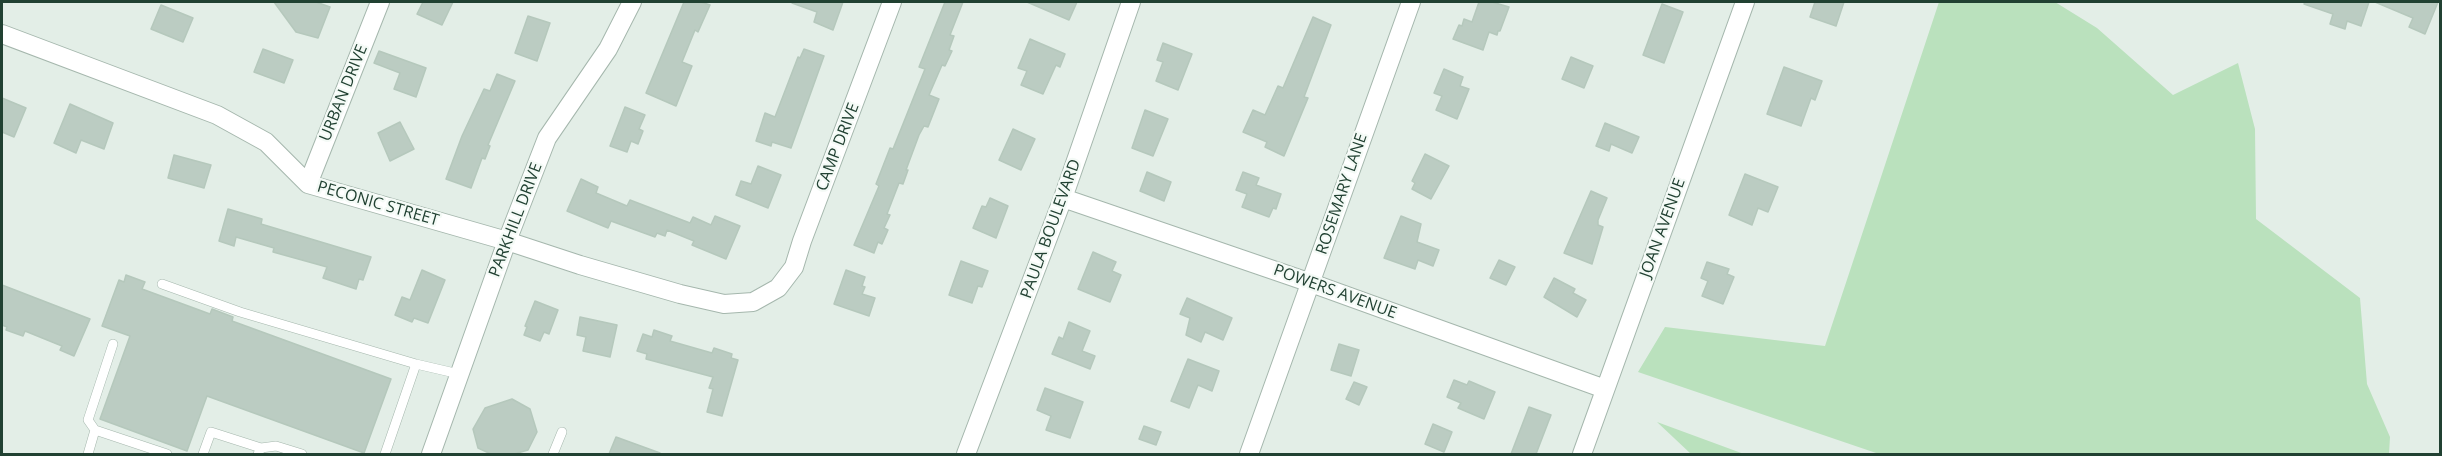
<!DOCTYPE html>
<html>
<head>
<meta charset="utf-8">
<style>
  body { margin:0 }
  #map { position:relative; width:2442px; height:456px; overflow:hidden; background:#e3eee7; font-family:"Open Sans",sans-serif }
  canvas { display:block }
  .frame { position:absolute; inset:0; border:3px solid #214132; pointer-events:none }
</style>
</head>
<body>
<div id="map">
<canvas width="2442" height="456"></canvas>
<div class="frame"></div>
</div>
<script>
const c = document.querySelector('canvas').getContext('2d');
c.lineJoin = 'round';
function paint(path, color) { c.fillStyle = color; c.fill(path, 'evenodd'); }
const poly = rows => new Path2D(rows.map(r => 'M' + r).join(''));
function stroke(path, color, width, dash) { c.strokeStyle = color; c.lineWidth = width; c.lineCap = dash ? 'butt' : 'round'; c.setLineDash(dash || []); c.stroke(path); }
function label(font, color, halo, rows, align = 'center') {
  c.font = font + ' "Open Sans",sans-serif'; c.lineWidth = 4.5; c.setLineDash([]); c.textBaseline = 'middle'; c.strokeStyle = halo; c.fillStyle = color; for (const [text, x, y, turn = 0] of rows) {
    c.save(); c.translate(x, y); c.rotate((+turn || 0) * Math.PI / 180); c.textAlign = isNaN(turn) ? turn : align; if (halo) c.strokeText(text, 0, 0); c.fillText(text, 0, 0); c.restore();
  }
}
paint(poly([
  [1939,2,2055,2,2097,28,2173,95,2238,63,2255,129,2256,219,2360,298,2367,384,2390,437,2389,454,1879,454,1638,372,1665,327,1825,346],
  [1657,422,1744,454,1691,454]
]), '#bae1bd');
const building = poly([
  [274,2,316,2,330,7,318,38,296,32,274,2],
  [423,2,453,2,442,25,417,14,423,2],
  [684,2,701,2,710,5,698,32,695,30,682,62,692,66,676,106,646,93,684,2],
  [793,2,843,2,833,30,814,22,817,12,792,3,793,2],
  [945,2,963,2,950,35,954,36,949,50,952,51,945,66,942,65,929,95,939,99,928,127,924,126,919,135,906,170,908,170,903,184,899,183,887,214,890,215,884,228,888,230,882,244,878,242,874,253,854,245,879,186,876,184,890,148,893,149,925,69,919,67,945,2],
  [1027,2,1077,2,1069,20,1027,2],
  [1479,2,1492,2,1509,7,1500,31,1498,31,1497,35,1489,32,1483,50,1453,39,1459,25,1462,26,1464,19,1472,22,1479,2],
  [1815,2,1844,2,1836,26,1810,17,1815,2],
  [2305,2,2369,2,2361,26,2347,21,2345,29,2330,24,2333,14,2304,4,2305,2],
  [2375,2,2438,2,2425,34,2409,27,2413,18,2375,2],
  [1662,4,1683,12,1664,63,1643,55,1662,4],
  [161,5,193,18,183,42,151,29,161,5],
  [528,16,550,23,537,61,515,53,528,16],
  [1313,17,1331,25,1304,97,1308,98,1284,156,1265,147,1267,142,1243,132,1253,110,1265,115,1278,86,1283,88,1313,17],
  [1030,39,1065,54,1060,67,1056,65,1043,94,1021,85,1027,71,1018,68,1030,39],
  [1163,43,1192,54,1178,90,1156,81,1163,62,1157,60,1163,43],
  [263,49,293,60,284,83,254,72,263,49],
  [804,49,824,56,791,148,772,142,771,146,756,141,765,113,775,117,798,57,800,58,804,49],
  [379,51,426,68,416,97,394,89,400,73,374,63,379,51],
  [1571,57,1593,66,1584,88,1562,79,1571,57],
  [1784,67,1822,81,1815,100,1811,98,1801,126,1767,114,1784,67],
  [1444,69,1463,77,1460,86,1469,89,1457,119,1436,110,1442,96,1434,93,1444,69],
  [497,74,515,81,488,145,490,146,485,159,482,158,471,188,446,179,462,136,484,89,490,91,497,74],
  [2,98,26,108,14,137,2,132,2,98],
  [70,104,113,123,104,149,81,140,76,153,54,143,70,104],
  [625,107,645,115,639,129,643,131,638,144,631,141,627,152,610,146,625,107],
  [1145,110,1168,119,1153,156,1132,148,1145,110],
  [400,122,414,149,390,161,378,133,400,122],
  [1605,123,1639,137,1632,153,1611,144,1609,151,1596,146,1605,123],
  [1013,129,1035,139,1021,170,999,160,1013,129],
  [1425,154,1449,166,1431,199,1412,189,1415,183,1412,181,1425,154],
  [174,155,211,165,204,188,168,178,174,155],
  [758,166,781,175,768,208,736,195,741,181,751,184,758,166],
  [1147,172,1171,182,1164,201,1140,191,1147,172],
  [1243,172,1259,178,1256,185,1281,194,1276,209,1273,208,1269,217,1242,207,1247,194,1236,190,1243,172],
  [1745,174,1778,187,1768,212,1758,208,1752,225,1729,215,1745,174],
  [581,179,598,187,596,193,627,206,630,200,690,223,693,217,711,225,715,216,740,226,726,259,692,245,694,241,667,230,665,236,657,233,655,237,611,221,608,228,567,211,581,179],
  [1591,191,1607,198,1598,220,1598,225,1603,227,1592,264,1564,253,1591,191],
  [990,198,1008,206,996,238,973,228,982,206,986,207,990,198],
  [228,209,262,219,261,224,371,257,363,280,359,279,356,289,323,278,327,267,273,252,274,248,236,237,234,246,219,241,228,209],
  [1401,216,1421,224,1417,242,1439,250,1433,266,1418,260,1415,269,1384,258,1401,216],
  [1093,252,1116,262,1112,271,1121,275,1110,302,1078,289,1093,252],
  [1499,260,1515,267,1506,285,1490,278,1499,260],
  [961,261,988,271,982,287,978,286,972,303,949,295,961,261],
  [1707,262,1729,269,1727,274,1734,277,1723,304,1702,296,1708,281,1701,278,1707,262],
  [422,270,445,280,428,323,414,318,412,322,395,315,402,297,410,300,422,270],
  [846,270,865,277,862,286,865,287,862,294,875,298,869,316,834,304,846,270],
  [126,275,145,282,142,289,210,314,212,309,233,317,232,321,391,379,364,453,207,396,187,451,100,419,130,336,102,326,119,280,124,282,126,275],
  [1554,278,1575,289,1573,293,1586,300,1577,317,1544,297,1554,278],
  [2,285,90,319,74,356,60,350,62,346,25,331,23,336,6,330,7,327,2,325,2,285],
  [1187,298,1232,318,1223,340,1205,332,1201,342,1186,335,1190,318,1180,314,1187,298],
  [535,301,558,310,549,334,544,332,540,341,524,335,527,327,525,326,535,301],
  [580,317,617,325,610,357,583,351,586,337,577,335,580,317],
  [1069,322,1090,331,1082,351,1095,356,1090,369,1052,354,1059,337,1063,339,1069,322],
  [654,330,672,336,670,341,712,353,714,348,732,354,731,358,738,360,722,416,707,412,713,389,709,388,713,377,646,359,647,354,637,351,643,334,652,337,654,330],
  [1339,344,1359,350,1351,376,1331,370,1339,344],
  [1188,359,1219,371,1212,391,1198,385,1189,408,1171,401,1188,359],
  [1454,380,1467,385,1469,381,1495,392,1484,419,1458,408,1461,403,1447,397,1454,380],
  [1354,382,1367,387,1359,405,1346,399,1354,382],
  [1045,388,1083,402,1070,438,1046,430,1051,416,1037,410,1045,388],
  [512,399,530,409,537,432,528,450,514,454,491,454,478,448,473,429,485,408,512,399],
  [1529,407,1551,415,1536,454,1511,454,1529,407],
  [1433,424,1452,432,1444,452,1425,444,1433,424],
  [1144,426,1161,432,1156,445,1139,439,1144,426],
  [616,437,660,453,660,454,609,454,616,437]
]);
paint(building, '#bbccc2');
stroke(building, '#b5c8bc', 1.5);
const service = poly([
  [162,284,240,312,416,364],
  [95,430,88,420,113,344],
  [88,454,95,430,167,454],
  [203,454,211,432,261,448],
  [258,454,261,448,276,446,302,454],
  [385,454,416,364,459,374],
  [553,454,562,432]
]);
const minor = poly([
  [2,34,217,115,266,142,308,184,507,241,580,265,680,294,724,304,753,302,778,288,794,267,802,241,892,2],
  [308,184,380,2],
  [1063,198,1311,283,1605,389],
  [431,454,507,241,547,138,608,49,632,2],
  [966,454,1063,198,1131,2],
  [1249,454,1411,2],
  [1582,454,1745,2]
]);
stroke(service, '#a5b7ad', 10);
stroke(minor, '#a5b7ad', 20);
stroke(service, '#fff', 9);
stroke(minor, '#fff', 18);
label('16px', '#214132', '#f4faf6', [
  ["URBAN DRIVE",344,93,-68],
  ["CAMP DRIVE",838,147,-69],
  ["ROSEMARY LANE",1342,194,-71],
  ["PECONIC STREET",378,204,16],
  ["PARKHILL DRIVE",516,220,-69],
  ["JOAN AVENUE",1663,228,-70],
  ["PAULA BOULEVARD",1051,229,-70],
  ["POWERS AVENUE",1335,292,20]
]);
</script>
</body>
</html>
